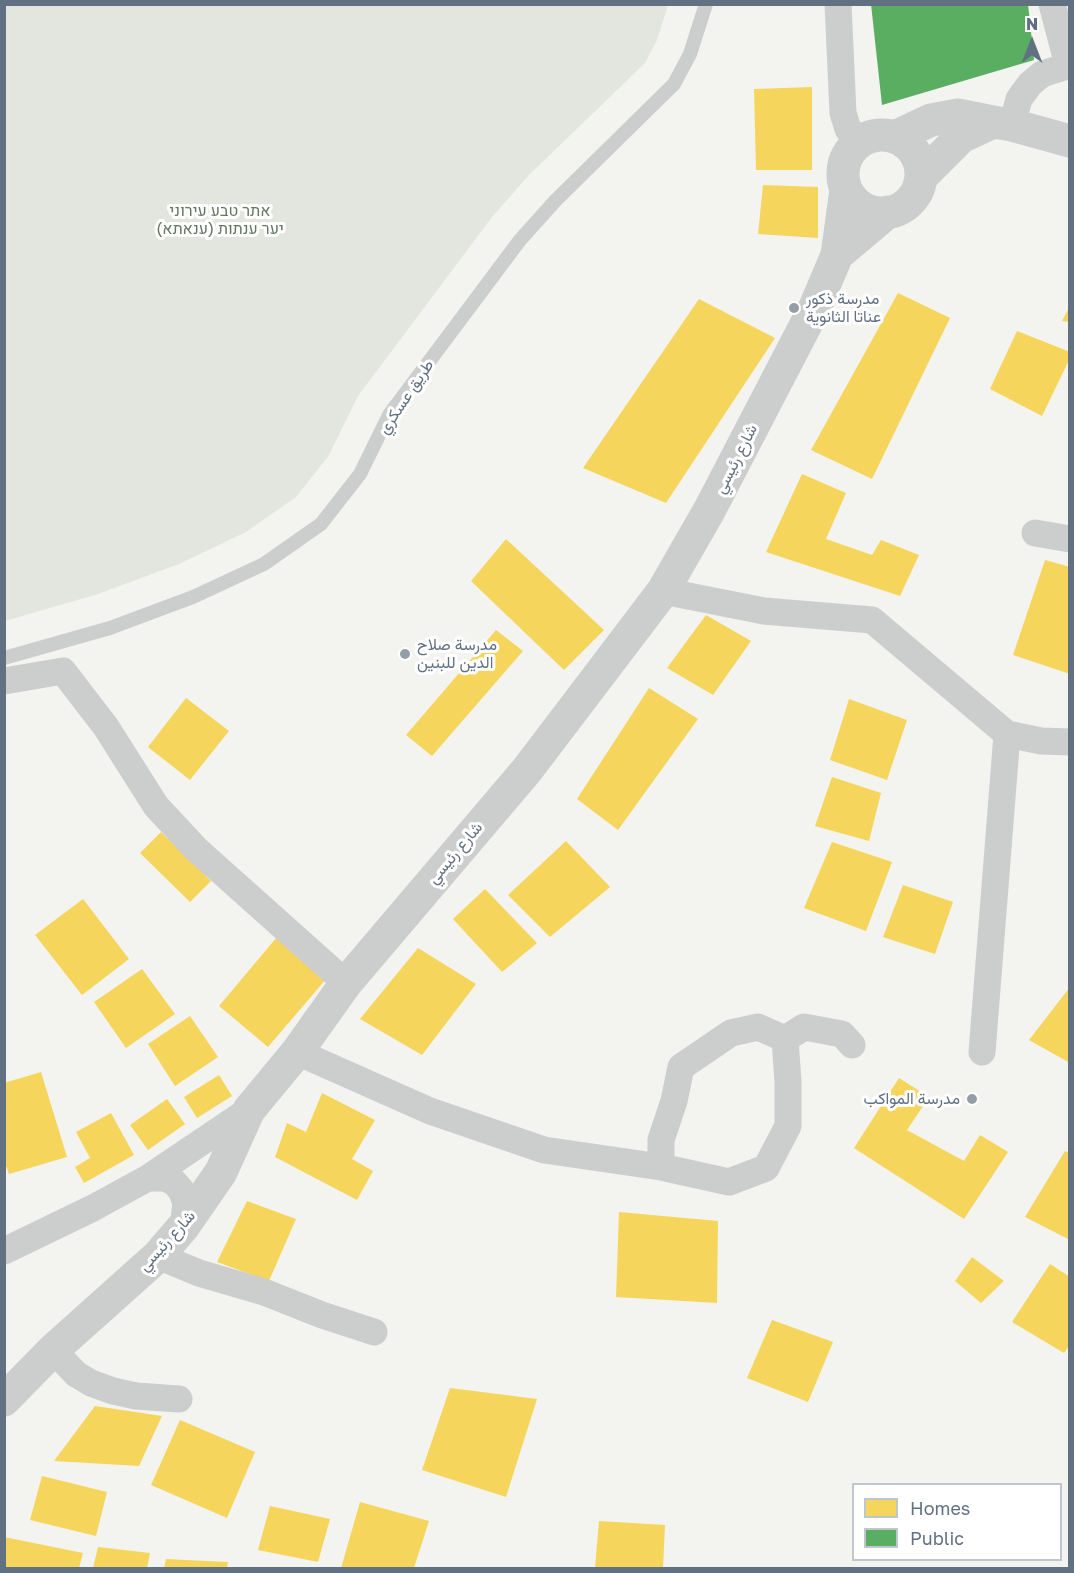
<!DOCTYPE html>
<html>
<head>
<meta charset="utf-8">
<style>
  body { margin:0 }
  #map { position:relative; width:1074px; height:1573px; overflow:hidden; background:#f3f3f0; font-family:"Golos Text",sans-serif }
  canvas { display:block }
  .frame { position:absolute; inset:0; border:6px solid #617182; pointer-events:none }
  .legend { position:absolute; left:852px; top:1483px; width:210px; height:78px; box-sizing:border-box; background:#fff; border:2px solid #c0c6cd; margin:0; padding:8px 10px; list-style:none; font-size:18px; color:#617182 }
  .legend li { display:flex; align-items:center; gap:12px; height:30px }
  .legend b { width:30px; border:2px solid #c0c6cd }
  .north { position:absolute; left:1002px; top:12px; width:60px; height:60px; -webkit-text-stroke:4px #fff; paint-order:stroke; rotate:0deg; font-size:16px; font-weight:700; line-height:24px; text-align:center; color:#617182 }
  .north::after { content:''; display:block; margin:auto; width:21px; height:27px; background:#617182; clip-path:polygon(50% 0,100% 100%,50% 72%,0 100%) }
</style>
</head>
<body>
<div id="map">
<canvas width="1074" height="1573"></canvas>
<div class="frame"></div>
<ul class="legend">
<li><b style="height:16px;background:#f6d55c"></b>Homes</li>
<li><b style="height:16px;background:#5aae61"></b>Public</li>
</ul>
<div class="north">N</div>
</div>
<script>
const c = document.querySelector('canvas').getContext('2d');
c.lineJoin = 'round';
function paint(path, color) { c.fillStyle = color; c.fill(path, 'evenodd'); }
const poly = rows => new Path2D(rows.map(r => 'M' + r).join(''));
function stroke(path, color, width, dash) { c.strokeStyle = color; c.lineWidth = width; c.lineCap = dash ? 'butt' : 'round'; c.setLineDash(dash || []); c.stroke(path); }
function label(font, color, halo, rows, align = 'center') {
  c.font = font + ' "Golos Text",Vazirmatn,Heebo,sans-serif'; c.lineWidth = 6; c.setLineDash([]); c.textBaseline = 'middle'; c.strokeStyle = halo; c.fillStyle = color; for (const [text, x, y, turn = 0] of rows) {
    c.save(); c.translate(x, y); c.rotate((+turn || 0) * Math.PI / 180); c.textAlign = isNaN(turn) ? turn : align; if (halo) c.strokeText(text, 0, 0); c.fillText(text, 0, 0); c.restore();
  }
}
paint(poly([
  [5,4,668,4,668,5,657,40,645,63,529,175,492,217,358,396,329,455,296,497,246,532,179,564,98,594,5,621]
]), '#e2e6de');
paint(poly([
  [812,87,812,170,756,170,754,89],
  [763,185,818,187,818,238,758,234],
  [898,293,950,318,872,479,811,450],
  [699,299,775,338,666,503,583,468],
  [1070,306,1070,322,1062,321],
  [1017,331,1070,352,1070,358,1042,416,990,389],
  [802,474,846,493,826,539,872,555,881,540,919,555,900,596,766,552],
  [506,539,604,630,564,670,471,581],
  [1045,560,1070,567,1070,674,1013,655],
  [706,615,751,641,713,695,667,668],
  [496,630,523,651,432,756,406,735],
  [649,688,698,719,618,830,577,799],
  [186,698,229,731,190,780,148,747],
  [849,699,907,720,887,780,830,760],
  [832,777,881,793,869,841,815,826],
  [161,832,211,881,190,902,140,853],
  [566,841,610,887,550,937,508,895],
  [832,842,892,862,866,931,804,908],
  [903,885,953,902,935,954,883,937],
  [485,889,537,943,502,972,453,919],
  [83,899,129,959,82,995,35,935],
  [277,937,327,978,268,1047,219,1006],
  [418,948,476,984,422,1055,360,1019],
  [142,969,175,1014,126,1048,94,1002],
  [1070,987,1070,1063,1029,1040],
  [190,1016,218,1057,175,1086,148,1044],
  [41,1072,67,1157,9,1174,4,1160,4,1083],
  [219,1075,232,1096,197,1118,184,1097],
  [899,1078,929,1097,907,1130,964,1161,980,1135,1008,1152,964,1219,854,1148],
  [322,1093,375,1120,352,1159,373,1171,357,1200,275,1157,287,1123,306,1132],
  [167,1099,185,1124,148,1150,130,1125],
  [111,1113,134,1155,84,1183,75,1167,90,1158,76,1132],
  [1065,1151,1070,1153,1070,1240,1025,1217],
  [247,1201,296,1219,269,1281,217,1262],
  [619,1212,718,1221,717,1303,616,1297],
  [972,1257,1004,1281,981,1303,955,1281],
  [1050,1264,1070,1277,1070,1345,1064,1353,1012,1322],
  [772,1320,833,1342,808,1402,747,1378],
  [450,1388,537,1399,506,1497,422,1470],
  [95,1406,162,1416,139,1466,54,1461],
  [180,1420,255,1452,227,1518,151,1485],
  [42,1476,107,1492,96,1536,30,1520],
  [360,1502,429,1521,414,1568,341,1568],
  [270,1506,330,1519,318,1562,258,1550],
  [599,1521,665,1525,663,1568,595,1568],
  [4,1537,83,1553,79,1568,4,1568],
  [98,1547,150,1553,147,1568,93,1568],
  [166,1559,228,1562,227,1568,164,1568]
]), '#f6d55c');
paint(poly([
  [871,4,1028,4,1034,60,882,105]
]), '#5aae61');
stroke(poly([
  [4,658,110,628,193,597,264,564,321,524,360,474,389,415,520,240,556,200,674,84,690,54,706,4]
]), '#cccdcd', 14);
stroke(poly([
  [838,4,843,113,848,129,858,143],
  [1052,4,1068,65],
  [1012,125,1019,99,1030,84,1042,74,1070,65],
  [1035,533,1070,539],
  [663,591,764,611,872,620,1007,734,982,1052],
  [4,681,63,671,106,727,156,806,196,849,346,983],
  [1007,734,1041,741,1070,742],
  [297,1052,430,1111,544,1150,661,1167,729,1182,766,1168,788,1126,788,1082,785,1039,804,1027,842,1034,852,1045],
  [661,1167,661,1140,674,1101,681,1067,731,1033,758,1027,785,1039],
  [148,1178,164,1178,174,1182,181,1190,186,1203,183,1227],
  [4,1251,93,1208,148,1178,249,1110],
  [158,1256,199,1273,264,1292,322,1315,374,1332],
  [53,1350,76,1374,91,1383,113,1391,136,1396,179,1399]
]), '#cccdcd', 27);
stroke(poly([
  [993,122,1012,125,1070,141],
  '843 174a39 39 0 1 1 78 0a39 39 0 1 1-78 0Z',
  [895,137,931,120,958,115,993,122,961,137,921,177],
  [846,190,837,255,888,212],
  [4,1400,53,1350,158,1256,183,1227,221,1172,249,1110,297,1052,346,983,527,770,663,591,710,509,815,307,837,255]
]), '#cccdcd', 33);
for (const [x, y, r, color] of [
  [794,308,6,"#949ea8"],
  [405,654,6,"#949ea8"],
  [972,1099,6,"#949ea8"]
]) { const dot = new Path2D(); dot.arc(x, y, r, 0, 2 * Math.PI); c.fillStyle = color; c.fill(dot); stroke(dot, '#fff', 2); }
label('16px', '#647860', '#fff', [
  ["אתר טבע עירוני",220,211],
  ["יער ענתות (ענאתא)",220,229]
]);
label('16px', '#617182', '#fff', [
  ["مدرسة ذكور",806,299],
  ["عناتا الثانوية",806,317],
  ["مدرسة صلاح",417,645],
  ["الدين للبنين",417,663],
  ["مدرسة المواكب",960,1099,"right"]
], 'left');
label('16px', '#617182', '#fff', [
  ["طريق عسكري",406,397,-56],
  ["شارع رئيسي",736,459,-63],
  ["شارع رئيسي",455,853,-50],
  ["شارع رئيسي",167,1241,-48]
]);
</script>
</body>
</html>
